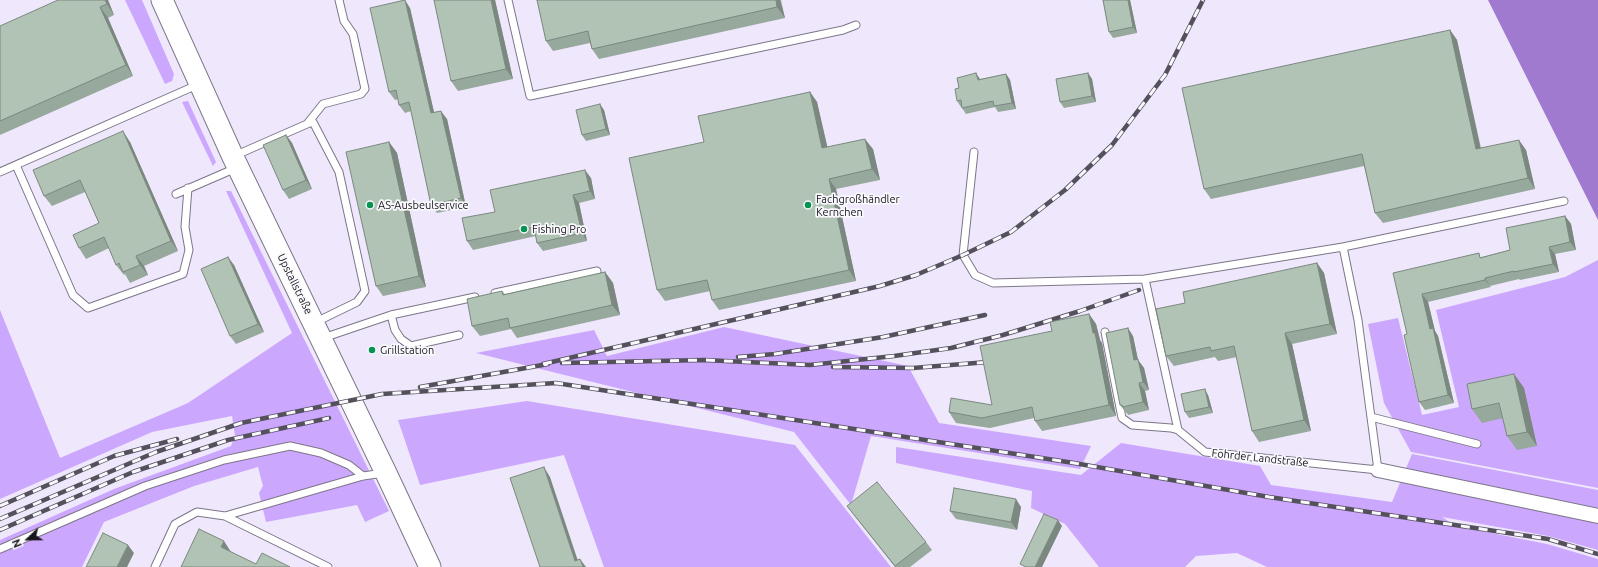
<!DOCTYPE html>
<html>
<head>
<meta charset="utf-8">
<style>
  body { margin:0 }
  #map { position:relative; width:1598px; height:567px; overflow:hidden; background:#efe7fc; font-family:Ubuntu,sans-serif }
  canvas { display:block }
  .north { position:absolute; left:8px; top:519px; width:40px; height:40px; -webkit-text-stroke:3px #f9f8fc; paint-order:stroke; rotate:248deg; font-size:11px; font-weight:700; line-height:16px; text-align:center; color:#18161d }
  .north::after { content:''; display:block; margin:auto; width:14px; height:18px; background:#18161d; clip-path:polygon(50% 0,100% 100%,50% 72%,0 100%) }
</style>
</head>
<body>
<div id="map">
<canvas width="1598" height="567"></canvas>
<div class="north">N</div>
</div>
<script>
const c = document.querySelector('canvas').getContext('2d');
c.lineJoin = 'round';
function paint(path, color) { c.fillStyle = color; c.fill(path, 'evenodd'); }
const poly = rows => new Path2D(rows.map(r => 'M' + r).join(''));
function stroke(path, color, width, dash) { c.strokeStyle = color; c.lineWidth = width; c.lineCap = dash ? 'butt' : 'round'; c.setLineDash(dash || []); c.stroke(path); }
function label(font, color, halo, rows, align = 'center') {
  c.font = font + ' Ubuntu,sans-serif'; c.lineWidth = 3.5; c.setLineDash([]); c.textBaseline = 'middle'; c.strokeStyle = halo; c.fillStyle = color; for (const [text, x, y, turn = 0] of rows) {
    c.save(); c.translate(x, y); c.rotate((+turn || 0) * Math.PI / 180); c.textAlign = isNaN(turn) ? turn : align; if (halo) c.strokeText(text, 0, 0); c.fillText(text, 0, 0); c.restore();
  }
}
paint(poly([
  [125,0,142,0,174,74,172,81,165,84],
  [188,101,216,162,213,166,182,102],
  [226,191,231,191,389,511,365,522,357,505,266,522,259,493,263,486,258,467,194,486,104,522,82,567,0,567,0,540,114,489,231,446,235,436,232,416,152,432,0,499,0,310,60,458,188,403,292,333],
  [1598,260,1598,488,1411,452,1384,403,1368,324,1398,318,1422,415,1459,407,1436,310,1565,277],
  [724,327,908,366,939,423,1091,446,1080,469,871,436,851,505,794,432,476,353,594,330,607,356],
  [527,401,795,445,891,567,604,567,564,455,420,485,398,420],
  [1121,443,1260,466,1271,485,1392,502,1412,454,1598,490,1598,550,1548,536,1442,517,1456,526,1547,544,1598,559,1598,567,1267,567,1237,553,1196,556,1185,567,1099,567,1065,524,1031,508,1032,491,896,463,896,447,1081,475]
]), '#cca7fe');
paint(poly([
  [1488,0,1598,0,1598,220]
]), '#9f7acf');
const lane = poly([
  [508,0,530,96,843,30,856,25],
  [307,124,323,104,361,94,365,89,353,34,344,21,339,0],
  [974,152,963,255,975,275,993,283,1145,279,1343,247],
  [234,156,307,124,313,122,339,172,365,291,357,302,316,322],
  [16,165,73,295,88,308,183,274,189,250,185,227,188,188],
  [0,172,197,85],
  [176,194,236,168],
  [1145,279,1178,430,1205,452,1378,470,1358,320,1343,247,1564,201],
  [495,293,597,271],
  [391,315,395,330,401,339,411,346,459,335],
  [1105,332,1122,418,1132,425,1171,428,1178,430],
  [323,338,391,315,475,297],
  [1371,417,1477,444],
  [225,516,328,567],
  [0,549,145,486,224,460,290,446,321,453,349,465,363,476],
  [155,567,175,524,197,512,225,516,363,476,384,473]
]);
const street = poly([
  [1378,470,1598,516]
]);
const secondary = poly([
  [162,0,233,157,386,473,430,567]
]);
stroke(lane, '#7d7688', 9);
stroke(street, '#7d7688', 16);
stroke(secondary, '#7d7688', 23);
stroke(lane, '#fff', 7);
stroke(street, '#fff', 14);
stroke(secondary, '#fff', 21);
const rail = poly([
  [738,357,775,354,883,337,985,315],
  [562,363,704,360,810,365,894,356,951,348,1003,335,1080,311,1139,290],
  [543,364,880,286,916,275,963,255,1011,232,1065,190,1112,145,1165,75,1203,0],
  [833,367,913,368,988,362],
  [420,387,548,364],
  [0,506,114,456,177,439],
  [0,519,156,452,241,423,382,394,556,383,1074,463,1269,497,1548,539,1598,554],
  [0,530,133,472,228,440,329,418]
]);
stroke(rail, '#55515c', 4.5);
stroke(rail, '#f9f8fc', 3, [9]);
paint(poly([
  [108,0,114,15,108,18,133,76,0,135,0,26],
  [495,0,513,79,458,91,451,81],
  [537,0,782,0,781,0,785,18,599,59,592,49,590,43,553,51,546,41],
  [1103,0,1130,0,1137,33,1113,38,1109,32],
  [410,8,434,112,447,119,466,207,437,213,431,205,411,111,405,113,399,105,398,99,395,100,389,92],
  [1450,30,1457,40,1481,148,1526,150,1535,189,1383,223,1375,213,1364,166,1211,199,1204,189],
  [1088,73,1092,79,1096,102,1064,108,1060,102],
  [1006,74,1010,80,1016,109,998,112,995,107,966,114,962,108,962,107,961,107,957,101,959,88,980,79],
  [810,92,817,102,827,147,873,149,880,180,836,189,856,281,719,310,712,300,710,291,665,301,657,290,704,142],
  [604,110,610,135,586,141,582,135],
  [286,135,292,143,312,189,289,199,283,190],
  [130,142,178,251,144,266,148,275,130,283,125,274,124,275,116,265,109,248,86,259,79,248,99,223,85,192,52,206,44,196],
  [389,142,397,153,426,287,383,296,376,286],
  [591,178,595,199,579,203,587,241,543,251,537,243,536,236,473,250,467,241,495,212],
  [1565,216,1571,224,1576,250,1555,254,1559,272,1520,280,1519,279,1490,286,1491,287,1428,302,1435,331,1438,336,1454,403,1425,410,1419,402,1407,334,1393,273,1482,257,1510,250],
  [1317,263,1324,273,1337,334,1292,344,1311,431,1259,442,1252,431,1237,357,1218,361,1215,357,1174,366,1166,356,1185,303],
  [234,265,264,332,236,344,230,336],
  [605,272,613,283,620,315,517,338,511,329,480,336,472,326,502,291,505,294],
  [1089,314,1096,324,1100,340,1102,343,1116,416,1042,431,1035,421,1034,418,990,428,956,423,949,412,992,405,1052,331],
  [1133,336,1138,360,1144,368,1149,390,1145,391,1149,410,1128,415,1127,413,1126,413,1120,405],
  [1514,374,1524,388,1537,446,1517,450,1507,436,1503,418,1482,423,1472,409],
  [1208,395,1213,413,1189,418,1185,412],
  [847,506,926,542,932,550,910,567,895,567,853,514],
  [1021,507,1017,530,956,519,950,511]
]), '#97a89c');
paint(poly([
  [105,0,108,0,114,15,107,4],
  [405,0,410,8,436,121,431,113],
  [491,0,495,0,513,79,506,69],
  [776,0,780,0,785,18,777,7],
  [1128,0,1130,0,1137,33,1133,27],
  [100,7,108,18,133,76,126,65],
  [1450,30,1457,40,1483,160,1476,149],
  [976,73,980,79,978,80],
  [1088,73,1092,79,1096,102,1092,96],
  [1006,74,1010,80,1016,109,1012,103],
  [810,92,817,102,830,158,822,148],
  [600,104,604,110,610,135,606,129],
  [441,111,447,119,466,207,461,198],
  [123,131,130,142,178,251,171,241],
  [286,135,292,143,312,189,306,180],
  [865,139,873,149,880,180,872,169],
  [1519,140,1526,150,1535,189,1528,178],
  [389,142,397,153,426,287,419,276],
  [585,170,591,178,595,199,590,191],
  [829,179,836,189,856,281,849,270],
  [573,195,579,203,587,241,582,233],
  [1565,216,1571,224,1576,250,1570,242],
  [1549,247,1555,254,1559,272,1553,264],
  [136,256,144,266,148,275,140,265],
  [228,257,234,265,264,332,258,324],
  [1317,263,1324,273,1337,334,1330,324],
  [605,272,613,283,620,315,612,305],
  [1485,278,1490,286,1491,287,1485,280],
  [1422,294,1428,302,1435,331,1438,336,1454,403,1448,395,1430,329],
  [1089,314,1096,324,1100,340,1102,343,1116,416,1109,405],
  [1128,328,1133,336,1138,360,1144,368,1149,390,1143,382,1134,360],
  [1285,333,1292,344,1311,431,1304,420],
  [1514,374,1524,388,1537,446,1527,432],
  [1139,383,1145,391,1149,410,1143,402],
  [1205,389,1208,395,1213,413,1209,407],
  [544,467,550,477,580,567,575,561],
  [1016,499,1021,507,1017,530,1011,522],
  [1058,520,1062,526,1042,567,1035,567],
  [224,541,231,552,221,547],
  [128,545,134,553,127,567,117,567],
  [580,559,586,567,583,567]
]), '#7b887f');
const building = poly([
  [58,0,105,0,107,4,100,7,126,65,0,121,0,26,58,0],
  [405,0,431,113,441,111,461,198,431,205,409,102,399,105,396,90,389,92,370,8,405,0],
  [434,0,491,0,506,69,451,81,434,0],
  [537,0,776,0,777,7,592,49,588,31,546,41,537,0],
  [1103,0,1128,0,1133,27,1109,32,1103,0],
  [1450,30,1476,149,1519,140,1528,178,1375,213,1362,154,1204,189,1182,88,1450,30],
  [976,73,978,80,1006,74,1012,103,994,106,993,101,962,108,961,100,957,101,955,89,959,88,957,78,976,73],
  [1088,73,1092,96,1060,102,1056,79,1088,73],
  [810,92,822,148,865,139,872,169,829,179,849,270,712,300,707,280,657,290,629,158,704,142,698,116,810,92],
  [600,104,606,129,582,135,576,110,600,104],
  [123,131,171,241,136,256,140,265,123,272,119,263,116,265,104,237,79,248,73,235,99,223,80,180,44,196,33,170,123,131],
  [286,135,306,180,283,190,263,145,286,135],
  [389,142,419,276,376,286,346,152,389,142],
  [585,170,590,191,573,195,582,233,537,243,534,227,467,241,462,218,495,212,490,190,585,170],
  [1565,216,1570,242,1549,247,1553,264,1514,272,1514,271,1485,278,1485,280,1422,294,1430,329,1433,328,1448,395,1419,402,1404,335,1407,334,1393,273,1479,253,1480,258,1510,250,1506,228,1565,216],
  [228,257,258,324,230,336,201,269,228,257],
  [1317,263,1330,324,1285,333,1304,420,1252,431,1234,346,1211,351,1210,347,1166,356,1156,309,1185,303,1183,292,1317,263],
  [605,272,612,305,510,328,508,318,472,326,467,299,502,291,503,295,605,272],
  [1089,314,1093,333,1095,333,1109,405,1035,421,1032,407,982,418,949,412,951,398,992,405,980,346,1052,331,1050,322,1089,314],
  [1128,328,1134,360,1138,359,1143,382,1139,383,1143,402,1123,407,1122,405,1120,405,1106,333,1128,328],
  [1514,374,1527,432,1507,436,1499,403,1472,409,1467,384,1514,374],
  [1205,389,1209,407,1185,412,1181,394,1205,389],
  [544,467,575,561,580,559,583,567,540,567,510,478,544,467],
  [877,482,926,542,895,566,847,506,877,482],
  [954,488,1016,499,1011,522,950,511,954,488],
  [1044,514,1058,520,1035,567,1026,567,1020,564,1044,514],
  [199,529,224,541,221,547,256,564,262,553,290,567,181,567,199,529],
  [103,533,128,545,117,567,86,567,103,533]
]);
paint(building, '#b0c3b5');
stroke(building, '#7b887f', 1);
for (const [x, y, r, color] of [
  [370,205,4,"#059352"],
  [808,205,4,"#059352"],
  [524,229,4,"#059352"],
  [372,350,4,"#059352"]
]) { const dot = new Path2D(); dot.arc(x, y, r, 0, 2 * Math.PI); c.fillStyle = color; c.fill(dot); stroke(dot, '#f9f8fc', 1.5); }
label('11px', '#18161d', '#f9f8fc', [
  ["Fachgroßhändler",816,199],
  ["Kernchen",816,212],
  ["AS-Ausbeulservice",378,205],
  ["Fishing Pro",532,229],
  ["Grillstation",380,350]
], 'left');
label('11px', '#18161d', '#f9f8fc', [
  ["Upstallstraße",295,284,64],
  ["Fohrder Landstraße",1260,458,6]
]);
</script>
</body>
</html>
